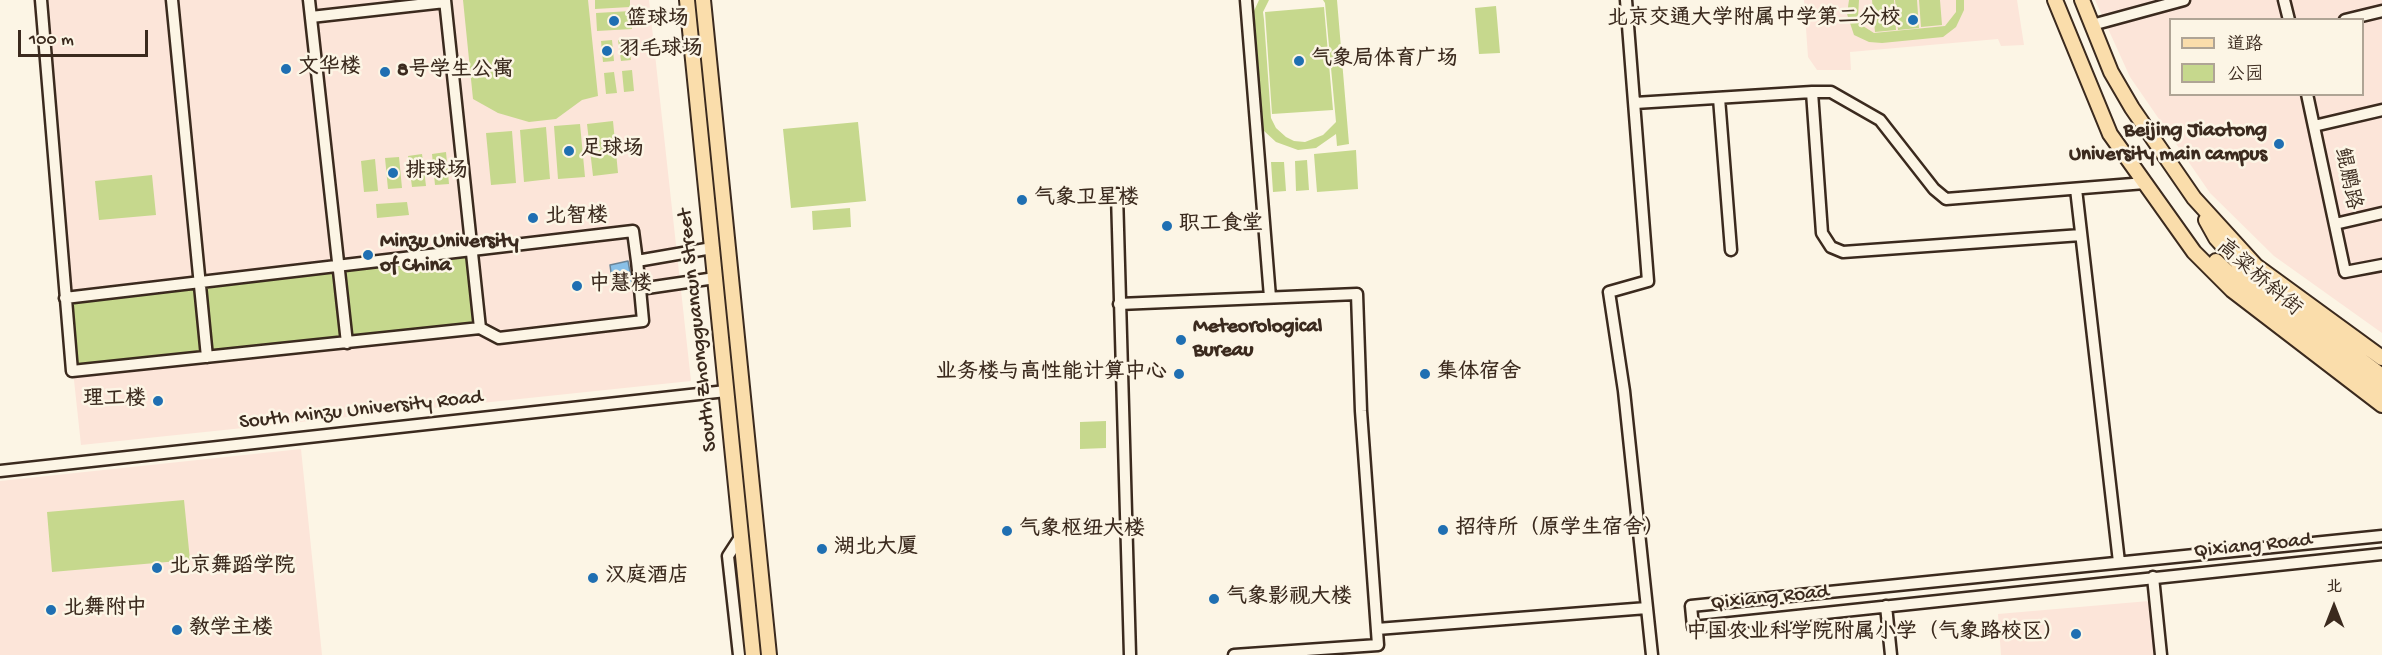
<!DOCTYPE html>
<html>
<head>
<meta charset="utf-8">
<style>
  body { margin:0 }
  #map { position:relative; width:2382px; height:655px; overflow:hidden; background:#fcf5e5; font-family:"Gochi Hand","LXGW WenKai TC",sans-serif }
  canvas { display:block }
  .legend { position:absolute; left:2169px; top:18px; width:195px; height:78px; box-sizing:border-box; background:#fcf5e5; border:2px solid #afa495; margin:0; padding:8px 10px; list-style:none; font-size:18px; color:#3b2a1e }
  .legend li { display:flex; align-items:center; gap:12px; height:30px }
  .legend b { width:30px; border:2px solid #afa495 }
  .north { position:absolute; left:2304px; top:577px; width:60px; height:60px; -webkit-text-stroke:4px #fcf5e5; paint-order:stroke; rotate:0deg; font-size:16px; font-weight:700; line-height:24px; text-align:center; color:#3b2a1e }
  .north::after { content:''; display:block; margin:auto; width:21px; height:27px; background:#3b2a1e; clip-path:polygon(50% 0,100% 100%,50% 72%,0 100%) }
  .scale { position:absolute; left:18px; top:30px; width:130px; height:27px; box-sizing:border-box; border:3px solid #3b2a1e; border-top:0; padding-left:8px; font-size:18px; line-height:21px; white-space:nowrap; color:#3b2a1e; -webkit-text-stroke:4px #fcf5e5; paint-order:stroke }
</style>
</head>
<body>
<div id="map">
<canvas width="2382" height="655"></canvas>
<ul class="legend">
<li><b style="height:8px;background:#faddab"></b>道路</li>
<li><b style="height:16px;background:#c6d88d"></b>公园</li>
</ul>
<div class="north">北</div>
<div class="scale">100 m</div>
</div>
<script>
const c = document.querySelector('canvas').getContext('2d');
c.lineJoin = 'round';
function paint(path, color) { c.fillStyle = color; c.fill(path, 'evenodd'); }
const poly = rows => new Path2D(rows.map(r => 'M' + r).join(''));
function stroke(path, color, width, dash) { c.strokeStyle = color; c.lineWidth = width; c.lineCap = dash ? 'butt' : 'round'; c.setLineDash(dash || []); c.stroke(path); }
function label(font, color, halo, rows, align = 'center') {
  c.font = font + ' "Gochi Hand","LXGW WenKai TC",sans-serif'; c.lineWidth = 5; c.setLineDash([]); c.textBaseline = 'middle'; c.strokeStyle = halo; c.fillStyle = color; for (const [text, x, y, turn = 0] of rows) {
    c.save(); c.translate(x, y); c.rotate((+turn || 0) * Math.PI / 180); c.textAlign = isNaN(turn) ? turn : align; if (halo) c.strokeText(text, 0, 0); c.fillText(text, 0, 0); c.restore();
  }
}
paint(poly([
  [33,0,649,0,691,381,81,445],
  [1804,0,2017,0,2024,45,2001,46,1998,39,1850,52,1851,70,1817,70,1808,57],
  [2095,0,2382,0,2382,333,2274,256,2210,193,2130,77],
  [2170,20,2362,20,2362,94,2170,94],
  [301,449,322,655,0,655,0,481],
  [2149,601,2154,655,2001,655,1998,614]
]), '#fce5d9');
paint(poly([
  [463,0,588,0,598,96,582,100,556,119,529,122,498,113,473,99],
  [595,0,630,0,630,7,595,9],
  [1259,0,1269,0,1263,12,1264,20,1271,118,1276,128,1286,137,1294,141,1305,142,1323,135,1336,122,1325,3,1323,0,1337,0,1349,144,1337,146,1336,134,1316,148,1298,150,1276,142,1263,130,1254,11],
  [1849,0,1859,0,1858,18,1863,26,1874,33,1945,26,1956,12,1956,0,1964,0,1964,10,1956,27,1943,37,1882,43,1869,42,1854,35,1847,14],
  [1872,0,1894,0,1896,30,1875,32],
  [1895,0,1917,0,1919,28,1898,30],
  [1919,0,1940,0,1942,25,1921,27],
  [1496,6,1500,53,1479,54,1475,8],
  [1324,7,1333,110,1272,114,1265,12],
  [631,11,632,29,597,31,596,13],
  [629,39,631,60,621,61,618,40],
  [612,40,614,61,603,62,601,41],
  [632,70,634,91,624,92,622,71],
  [614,72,617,93,606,94,604,73],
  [613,121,618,173,593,176,587,124],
  [858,122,866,201,791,208,783,129],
  [580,124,585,177,558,179,554,126],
  [546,127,550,179,524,182,520,130],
  [512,131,516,183,491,185,486,133],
  [1356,150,1358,189,1317,192,1314,154],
  [446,152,449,184,435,185,432,154],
  [422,154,426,186,412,187,408,156],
  [399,157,402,188,388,189,385,158],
  [375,159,378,191,364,192,361,161],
  [1307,160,1309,190,1296,191,1295,161],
  [1271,162,1284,162,1286,191,1273,192],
  [152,175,156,215,99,220,95,181],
  [407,202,409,215,377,218,376,204],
  [850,208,851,227,813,230,812,211],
  [472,251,480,328,72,371,65,298],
  [1106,421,1106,448,1080,449,1080,422],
  [184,500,190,560,52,572,47,512]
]), '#c6d88d');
const water = poly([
  [628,261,633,288,613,288,610,265,628,261]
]);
paint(water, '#89c0e7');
stroke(water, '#6a8497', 1.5);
const minor = poly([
  [41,0,72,371,480,328,499,338,643,321,640,289,715,278],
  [172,0,207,357],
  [309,0,347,343],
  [445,0,480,328],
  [1246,0,1270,297],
  [1626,0,1648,281,1609,292,1624,391,1652,655],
  [2284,0,2289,20],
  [311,17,445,2],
  [2345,20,2382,11],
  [2092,25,2184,0],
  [1812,92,1831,92,1880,120,1934,189,1946,199,2145,183],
  [2307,94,2345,272,2382,265],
  [1719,98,1731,250],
  [1635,103,1812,92,1822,233,1831,247,1843,252,2081,235],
  [2314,126,2382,110],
  [2076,189,2119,562],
  [1117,194,1130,655],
  [2335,224,2382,213],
  [637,261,640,289],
  [65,298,633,231,637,261,712,248],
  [1119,304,1357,294,1361,411,1378,645,1234,655],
  [0,471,726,391],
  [2382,536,1691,606,1693,627,2382,554],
  [2153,577,2161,655],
  [1886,606,1891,655],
  [1377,629,1647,608],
  [739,655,728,556,741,536]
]);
const major = poly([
  [687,0,753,655],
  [703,0,769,655],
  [2055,0,2110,134,2194,252,2232,290,2382,405],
  [2082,0,2111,72,2132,108,2194,198,2256,266,2382,358],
  [2206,220,2216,238,2249,275,2382,376],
  [2216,261,2238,282,2382,390]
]);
stroke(minor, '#3b2a1e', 15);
stroke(major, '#3b2a1e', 18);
stroke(minor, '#fcf5e5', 10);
stroke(major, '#faddab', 14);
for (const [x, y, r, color] of [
  [1913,20,6,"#1f6fb2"],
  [614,21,6,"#1f6fb2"],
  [607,51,6,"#1f6fb2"],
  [1299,61,6,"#1f6fb2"],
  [286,69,6,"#1f6fb2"],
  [385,72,6,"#1f6fb2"],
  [2279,144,6,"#1f6fb2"],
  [569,151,6,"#1f6fb2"],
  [393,173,6,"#1f6fb2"],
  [1022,200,6,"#1f6fb2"],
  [533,218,6,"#1f6fb2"],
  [1167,226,6,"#1f6fb2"],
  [368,255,6,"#1f6fb2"],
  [577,286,6,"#1f6fb2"],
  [1181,340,6,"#1f6fb2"],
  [1179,374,6,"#1f6fb2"],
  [1425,374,6,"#1f6fb2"],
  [158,401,6,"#1f6fb2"],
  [1443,530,6,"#1f6fb2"],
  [1007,531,6,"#1f6fb2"],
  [822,549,6,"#1f6fb2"],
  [157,568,6,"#1f6fb2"],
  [593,578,6,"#1f6fb2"],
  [1214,599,6,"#1f6fb2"],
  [51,610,6,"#1f6fb2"],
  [177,630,6,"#1f6fb2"],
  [2076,634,6,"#1f6fb2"]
]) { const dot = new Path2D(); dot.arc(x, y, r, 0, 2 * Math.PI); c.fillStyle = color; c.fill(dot); stroke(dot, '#fcf5e5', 2); }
label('bold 21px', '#3b2a1e', '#fcf5e5', [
  ["北京交通大学附属中学第二分校",1901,20,"right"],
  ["篮球场",626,21],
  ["羽毛球场",619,51],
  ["气象局体育广场",1311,61],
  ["文华楼",298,69],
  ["8号学生公寓",397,72],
  ["Beijing Jiaotong",2267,132,"right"],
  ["University main campus",2267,156,"right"],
  ["足球场",581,151],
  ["排球场",405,173],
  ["气象卫星楼",1034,200],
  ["北智楼",545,218],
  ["职工食堂",1179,226],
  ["Minzu University",380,243],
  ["of China",380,267],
  ["中慧楼",589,286],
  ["Meteorological",1193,328],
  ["Bureau",1193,352],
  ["业务楼与高性能计算中心",1167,374,"right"],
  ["集体宿舍",1437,374],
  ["理工楼",146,401,"right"],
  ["招待所（原学生宿舍）",1455,530],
  ["气象枢纽大楼",1019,531],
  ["湖北大厦",834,549],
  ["北京舞蹈学院",169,568],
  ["汉庭酒店",605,578],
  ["气象影视大楼",1226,599],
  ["北舞附中",63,610],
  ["教学主楼",189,630],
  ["中国农业科学院附属小学（气象路校区）",2064,634,"right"]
], 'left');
label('21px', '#3b2a1e', '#fcf5e5', [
  ["鲲鹏路",2346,179,78],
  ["高粱桥斜街",2258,279,41],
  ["South Zhongguancun Street",699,330,-96],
  ["South Minzu University Road",361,411,-6],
  ["Qixiang Road",2253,547,-6],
  ["Qixiang Road",1770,599,-6]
]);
</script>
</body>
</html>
